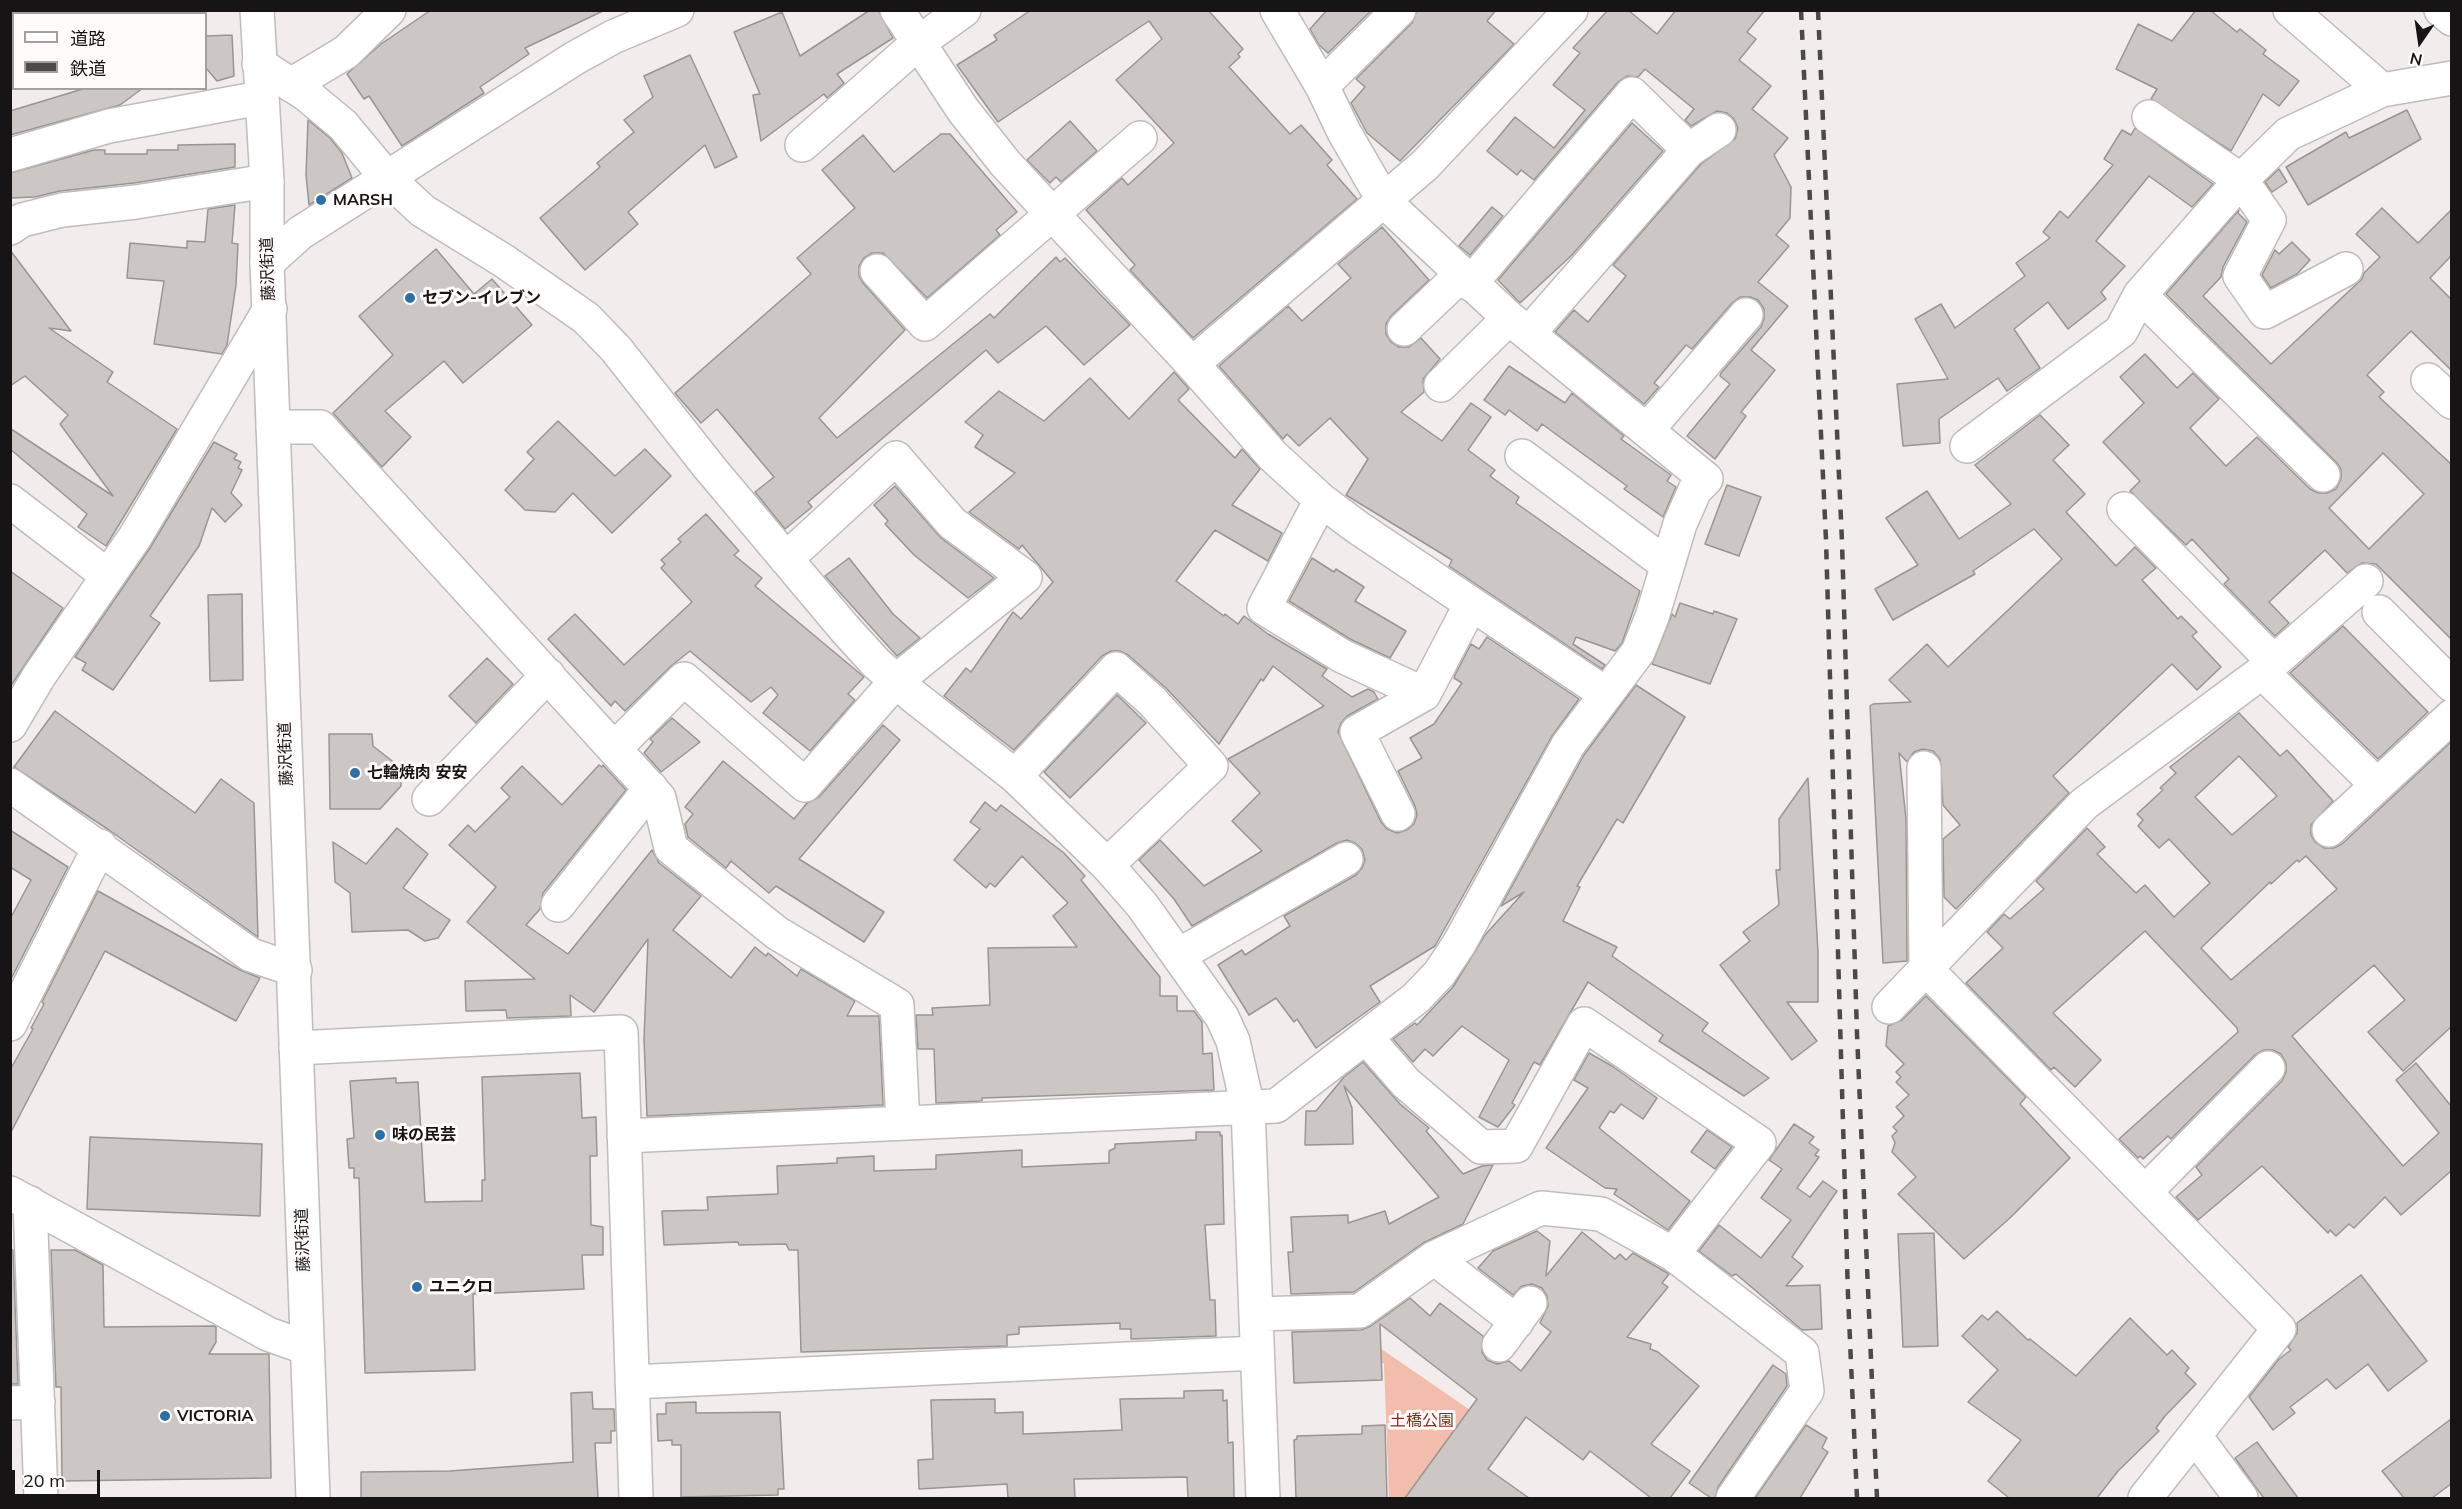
<!DOCTYPE html>
<html>
<head>
<meta charset="utf-8">
<style>
  body { margin:0 }
  #map { position:relative; width:2462px; height:1509px; overflow:hidden; background:#f2edec; font-family:Mulish,"Noto Sans JP",sans-serif }
  canvas { display:block }
  .frame { position:absolute; inset:0; border:12px solid #161414; pointer-events:none }
  .legend { position:absolute; left:12px; top:12px; width:195px; height:78px; box-sizing:border-box; background:#fffbfa; border:2px solid #a29f9e; margin:0; padding:8px 10px; list-style:none; font-size:18px; color:#161414 }
  .legend li { display:flex; align-items:center; gap:12px; height:30px }
  .legend b { width:30px; border:2px solid #a29f9e }
  .north { position:absolute; left:2390px; top:12px; width:60px; height:60px; -webkit-text-stroke:4px #fffbfa; paint-order:stroke; rotate:193deg; font-size:16px; font-weight:700; line-height:24px; text-align:center; color:#161414 }
  .north::after { content:''; display:block; margin:auto; width:21px; height:27px; background:#161414; clip-path:polygon(50% 0,100% 100%,50% 72%,0 100%) }
  .scale { position:absolute; left:12px; top:1470px; width:88px; height:27px; box-sizing:border-box; border:3px solid #161414; border-top:0; padding-left:8px; font-size:18px; line-height:21px; white-space:nowrap; color:#161414; -webkit-text-stroke:4px #fffbfa; paint-order:stroke }
</style>
</head>
<body>
<div id="map">
<canvas width="2462" height="1509"></canvas>
<div class="frame"></div>
<ul class="legend">
<li><b style="height:8px;background:#fff"></b>道路</li>
<li><b style="height:8px;background:#4c4a49"></b>鉄道</li>
</ul>
<div class="north">N</div>
<div class="scale">20 m</div>
</div>
<script>
const c = document.querySelector('canvas').getContext('2d');
c.lineJoin = 'round';
function paint(path, color) { c.fillStyle = color; c.fill(path, 'evenodd'); }
const poly = rows => new Path2D(rows.map(r => 'M' + r).join(''));
function stroke(path, color, width, dash) { c.strokeStyle = color; c.lineWidth = width; c.lineCap = dash ? 'butt' : 'round'; c.setLineDash(dash || []); c.stroke(path); }
function label(font, color, halo, rows, align = 'center') {
  c.font = font + ' Mulish,"Noto Sans JP",sans-serif'; c.lineWidth = 6; c.setLineDash([]); c.textBaseline = 'middle'; c.strokeStyle = halo; c.fillStyle = color; for (const [text, x, y, turn = 0] of rows) {
    c.save(); c.translate(x, y); c.rotate((+turn || 0) * Math.PI / 180); c.textAlign = isNaN(turn) ? turn : align; if (halo) c.strokeText(text, 0, 0); c.fillText(text, 0, 0); c.restore();
  }
}
paint(poly([
  [1335,1317,1473,1412,1413,1498,1389,1498,1384,1364,1313,1318]
]), '#f3bdad');
const building = poly([
  [431,10,605,10,525,48,529,54,480,87,484,93,402,146,369,96,364,99,347,74,381,44,431,10],
  [870,10,878,10,893,38,837,74,844,83,827,98,824,94,761,141,753,95,760,94,734,32,782,12,800,56,870,10],
  [1031,10,1208,10,1243,49,1238,54,1240,57,1229,67,1290,134,1301,125,1332,160,1327,165,1357,199,1193,338,1130,270,1135,265,1086,210,1122,178,1128,185,1174,143,1116,80,1162,39,1149,21,998,122,957,65,997,40,994,35,1031,10],
  [1327,10,1372,10,1328,53,1319,45,1310,29,1327,10],
  [1417,10,1496,10,1487,21,1514,44,1400,161,1367,133,1351,103,1365,87,1356,79,1412,23,1417,10],
  [1608,10,1628,10,1657,34,1676,10,1765,10,1747,32,1756,39,1739,60,1771,86,1752,109,1788,138,1774,155,1791,187,1790,218,1776,235,1789,246,1758,282,1788,306,1751,350,1775,370,1741,412,1746,416,1715,459,1687,436,1730,384,1720,376,1721,373,1761,327,1764,319,1764,309,1758,300,1750,297,1740,297,1732,303,1692,349,1686,345,1654,383,1659,387,1644,404,1555,332,1574,310,1588,322,1626,276,1613,265,1701,164,1735,139,1738,128,1734,119,1727,113,1717,111,1691,126,1685,120,1694,109,1645,69,1638,77,1627,76,1618,82,1534,180,1521,170,1517,175,1487,151,1515,117,1554,148,1585,110,1553,85,1580,53,1573,48,1608,10],
  [2196,10,2210,10,2237,32,2240,29,2266,50,2263,54,2299,81,2279,106,2263,94,2231,151,2151,99,2157,89,2116,69,2138,24,2172,41,2196,10],
  [232,35,234,76,217,81,206,68,206,36,232,35],
  [690,55,737,157,715,168,705,145,628,212,638,224,585,270,540,218,600,167,597,163,634,132,624,120,653,97,644,76,690,55],
  [86,88,143,88,120,105,10,135,10,111,86,88],
  [2407,110,2421,139,2308,205,2286,167,2346,132,2349,138,2407,110],
  [308,120,330,138,342,153,352,178,309,205,306,175,308,120],
  [1070,121,1097,151,1061,182,1056,177,1050,183,1027,160,1070,121],
  [1632,123,1663,151,1572,255,1520,303,1498,280,1632,123],
  [2135,128,2213,184,2192,207,2149,176,2096,241,2125,266,2101,292,2106,299,2068,329,2048,302,2014,329,2040,368,2007,391,1998,378,1939,419,1940,443,1903,446,1897,384,1948,379,1915,319,1941,304,1955,328,2025,276,2016,263,2050,238,2043,232,2060,211,2068,218,2113,165,2104,159,2122,130,2131,135,2135,128],
  [941,134,950,134,1017,212,996,230,1000,235,927,298,883,253,872,253,864,258,859,266,859,276,863,283,905,330,819,418,837,438,990,314,994,318,1056,257,1060,262,1065,258,1130,325,1084,365,1046,326,998,363,986,350,808,502,812,507,785,529,755,492,774,477,717,409,701,423,675,393,811,274,797,258,855,208,822,170,863,135,894,172,941,134],
  [235,144,235,167,134,183,60,191,35,197,10,198,10,173,94,150,105,150,105,154,147,154,147,150,178,150,178,145,235,144],
  [2279,169,2287,182,2272,192,2265,182,2279,169],
  [235,205,232,243,238,244,236,285,227,345,222,354,154,344,164,281,127,278,130,243,187,248,187,241,205,242,208,209,235,205],
  [1492,207,1503,216,1470,255,1459,246,1492,207],
  [2382,208,2418,243,2451,210,2451,256,2430,278,2451,299,2451,370,2411,331,2367,375,2384,392,2379,397,2451,464,2451,639,2376,564,2362,563,2347,573,2325,550,2269,602,2289,623,2275,636,2224,584,2229,579,2192,539,2186,545,2130,491,2140,481,2103,442,2144,403,2120,377,2145,354,2177,388,2193,373,2219,399,2190,428,2226,466,2257,437,2310,489,2318,493,2327,493,2336,489,2341,479,2341,469,2336,462,2166,294,2239,210,2238,213,2247,222,2223,267,2221,277,2203,296,2271,364,2362,279,2364,273,2380,257,2356,234,2382,208],
  [2383,453,2424,494,2369,549,2329,508,2383,453],
  [1382,227,1429,280,1391,316,1386,324,1386,334,1391,342,1399,347,1409,347,1421,338,1440,359,1423,379,1424,392,1401,412,1442,441,1471,403,1491,417,1468,450,1495,470,1490,476,1519,497,1516,503,1640,591,1622,643,1615,651,1576,637,1573,644,1605,665,1602,669,1449,566,1452,560,1346,495,1368,459,1330,418,1299,446,1287,434,1283,439,1219,366,1288,306,1302,321,1351,278,1338,264,1382,227],
  [2292,242,2310,260,2297,274,2271,288,2262,275,2275,250,2279,254,2292,242],
  [436,249,474,294,492,279,532,325,463,383,444,361,385,411,411,437,382,467,333,413,393,355,359,316,436,249],
  [10,250,71,331,49,328,113,372,107,382,177,429,106,546,78,527,87,514,10,449,11,429,113,496,60,424,68,415,25,376,10,386,10,250],
  [1509,366,1565,403,1572,393,1624,436,1621,439,1671,475,1667,481,1676,487,1663,517,1624,489,1627,486,1542,424,1537,431,1509,410,1505,415,1484,400,1509,366],
  [1174,372,1189,389,1178,400,1235,458,1242,449,1260,469,1232,505,1282,533,1268,561,1215,530,1176,581,1224,616,1225,614,1238,624,1244,616,1268,634,1327,669,1322,676,1352,697,1368,689,1374,692,1378,699,1347,716,1341,723,1338,732,1381,822,1387,829,1397,833,1407,830,1414,824,1417,815,1415,806,1398,771,1422,758,1410,738,1434,724,1462,683,1454,678,1455,675,1471,644,1479,649,1487,637,1579,699,1552,736,1435,946,1370,986,1380,1002,1316,1048,1297,1019,1294,1022,1276,998,1249,1015,1218,965,1242,950,1245,955,1290,926,1284,916,1356,875,1362,868,1365,860,1362,849,1355,843,1347,840,1337,843,1192,926,1174,899,1139,860,1160,840,1204,886,1262,851,1232,821,1260,793,1228,759,1324,706,1273,666,1263,681,1261,679,1219,744,1166,688,1128,655,1120,651,1111,651,1102,656,1014,750,944,696,966,668,971,672,1013,612,1021,619,1053,582,1022,545,1019,549,969,512,1015,473,975,447,983,435,965,422,999,391,1044,421,1090,378,1129,419,1174,372],
  [2040,415,2069,445,2053,460,2085,494,2066,512,2116,566,2135,547,2156,568,2142,580,2178,619,2181,616,2197,632,2192,636,2221,667,2197,690,2172,664,2053,776,2069,793,1956,909,1944,897,1943,839,1960,825,1943,805,1940,759,1933,751,1923,749,1914,752,1907,762,1899,753,1906,819,1907,961,1883,963,1870,706,1873,704,1911,702,1889,680,1927,644,1948,667,2062,559,2034,529,1973,571,1975,574,1893,620,1875,589,1918,565,1886,518,1927,491,1959,539,2011,504,1975,465,2040,415],
  [558,421,615,476,645,449,671,476,612,533,573,493,555,512,525,510,505,490,534,459,527,452,558,421],
  [214,442,237,454,234,459,241,462,238,468,242,470,231,493,242,505,225,522,212,508,199,546,150,616,160,623,113,690,82,670,86,663,75,657,150,548,214,442],
  [1727,485,1761,497,1739,556,1705,544,1727,485],
  [895,486,941,538,994,578,968,598,914,555,885,524,888,521,874,505,895,486],
  [706,514,739,551,734,555,762,578,755,586,864,677,848,694,855,700,810,751,763,713,778,695,771,687,751,702,690,651,671,666,625,711,615,701,611,706,548,639,575,614,624,665,692,602,661,568,665,564,661,560,681,542,678,539,706,514],
  [849,558,893,614,920,638,897,656,825,576,849,558],
  [1312,558,1334,572,1336,569,1364,587,1355,601,1406,631,1390,658,1350,639,1289,601,1312,558],
  [10,571,63,608,10,687,10,571],
  [242,594,243,680,210,681,208,595,242,594],
  [1680,603,1713,614,1714,611,1737,619,1710,684,1652,664,1672,614,1675,617,1680,603],
  [2343,626,2428,712,2378,759,2290,673,2343,626],
  [487,658,513,684,476,723,449,696,487,658],
  [1636,685,1685,717,1623,823,1617,819,1577,886,1580,887,1563,921,1617,947,1612,956,1708,1023,1702,1031,1769,1078,1744,1096,1659,1041,1663,1035,1588,982,1540,1065,1534,1062,1512,1103,1515,1105,1498,1127,1479,1117,1509,1060,1462,1026,1433,1056,1425,1049,1413,1062,1393,1039,1415,1023,1417,1025,1453,987,1485,935,1524,892,1501,906,1584,755,1636,685],
  [1117,695,1146,723,1070,798,1044,772,1117,695],
  [55,711,195,813,221,779,254,803,258,937,109,830,14,767,55,711],
  [2239,713,2280,756,2287,750,2333,801,2311,825,2311,835,2315,842,2324,848,2334,848,2342,844,2451,742,2451,1027,2403,1071,2368,1032,2405,1000,2374,965,2292,1036,2403,1166,2439,1133,2396,1080,2416,1063,2451,1106,2451,1171,2401,1215,2385,1197,2354,1228,2349,1224,2336,1236,2330,1230,2328,1233,2262,1166,2198,1220,2176,1197,2202,1175,2196,1167,2282,1081,2286,1072,2286,1063,2281,1054,2273,1050,2264,1050,2255,1055,2171,1139,2168,1136,2143,1159,2140,1156,2138,1158,2119,1139,2238,1032,2237,1028,2145,931,2053,1013,2101,1060,2075,1087,2054,1067,2051,1070,1966,983,2003,948,1987,932,2004,914,2010,919,2044,889,2036,881,2087,828,2105,847,2097,854,2136,893,2145,885,2174,917,2210,883,2169,839,2159,848,2138,826,2143,820,2137,814,2163,790,2160,788,2176,773,2170,767,2239,713],
  [2239,756,2277,796,2232,835,2195,797,2239,756],
  [2306,856,2337,889,2231,980,2201,948,2270,882,2271,884,2297,860,2299,862,2306,856],
  [672,718,700,742,661,772,644,753,653,742,650,739,672,718],
  [883,725,900,740,799,859,884,912,864,942,776,886,769,893,731,861,726,868,688,837,685,824,693,814,685,807,723,761,794,819,807,803,819,797,883,725],
  [329,734,372,734,373,746,401,768,401,786,380,809,330,809,329,734],
  [599,765,602,767,603,765,626,790,543,893,540,909,526,925,568,954,652,850,659,863,701,896,673,930,731,978,755,947,766,956,768,953,797,976,801,969,855,1001,847,1016,879,1016,883,1105,647,1116,644,1039,648,939,594,1012,570,995,571,1016,507,1018,506,1010,466,1011,465,981,535,979,467,922,496,887,449,845,468,825,475,832,510,797,501,788,522,766,562,805,599,765],
  [1808,778,1818,952,1818,1002,1787,1002,1817,1041,1792,1060,1720,965,1750,941,1743,932,1779,905,1776,870,1780,870,1779,819,1808,778],
  [985,802,996,811,1001,805,1064,853,1085,876,1081,880,1160,977,1160,996,1177,996,1177,1011,1194,1011,1202,1022,1203,1054,1212,1053,1214,1090,982,1098,982,1101,936,1103,934,1049,918,1049,916,1015,933,1015,932,1008,990,1005,988,948,1077,947,1053,916,1068,903,1022,856,995,887,990,883,986,888,954,860,980,829,970,822,985,802],
  [397,828,428,854,403,888,450,920,438,938,425,941,408,930,352,932,350,893,335,882,333,842,366,864,397,828],
  [10,830,68,867,10,981,10,919,31,880,10,867,10,830],
  [98,891,240,970,260,978,236,1021,105,951,10,1134,10,1070,33,1029,31,1028,44,1004,42,1002,98,891],
  [1926,996,2026,1097,2020,1104,2070,1158,2011,1217,1964,1259,1898,1194,1916,1177,1892,1152,1895,1143,1892,1136,1897,1131,1893,1127,1904,1116,1896,1107,1909,1095,1896,1082,1901,1077,1896,1072,1904,1064,1886,1046,1888,1026,1902,1020,1926,996],
  [1589,1053,1612,1066,1657,1098,1643,1119,1621,1104,1614,1113,1610,1111,1599,1128,1690,1201,1668,1230,1614,1194,1617,1189,1605,1188,1546,1148,1588,1088,1574,1080,1589,1053],
  [1363,1062,1400,1104,1429,1128,1426,1131,1463,1174,1482,1166,1493,1165,1463,1224,1423,1243,1354,1292,1291,1294,1288,1252,1293,1252,1291,1217,1348,1215,1348,1223,1385,1211,1389,1224,1439,1197,1344,1086,1352,1108,1353,1144,1305,1145,1306,1111,1316,1111,1344,1077,1363,1062],
  [580,1073,582,1118,596,1117,597,1156,590,1156,591,1225,603,1227,603,1255,582,1255,584,1289,473,1294,475,1370,365,1373,359,1178,354,1178,354,1168,349,1168,347,1139,354,1138,350,1081,396,1078,396,1083,418,1082,425,1202,482,1201,482,1180,485,1180,482,1077,580,1073],
  [1794,1124,1814,1137,1809,1143,1819,1150,1815,1155,1819,1157,1797,1188,1810,1197,1823,1181,1837,1191,1792,1257,1803,1266,1786,1286,1820,1285,1822,1329,1802,1330,1736,1274,1732,1276,1699,1251,1719,1225,1761,1258,1791,1220,1761,1198,1782,1169,1769,1160,1794,1124],
  [1707,1130,1732,1147,1715,1169,1691,1152,1707,1130],
  [1196,1132,1220,1132,1220,1136,1222,1135,1224,1224,1205,1225,1210,1300,1215,1300,1216,1336,1131,1339,1131,1329,1120,1329,1120,1323,1019,1327,1019,1334,1007,1335,1007,1346,801,1352,798,1250,789,1250,786,1244,739,1245,738,1242,664,1245,662,1211,708,1210,707,1197,778,1194,777,1166,837,1163,837,1158,874,1156,874,1171,936,1169,936,1155,1022,1150,1022,1167,1109,1163,1109,1151,1115,1148,1115,1144,1196,1140,1196,1132],
  [90,1137,262,1144,260,1216,87,1209,90,1137],
  [1537,1231,1550,1241,1546,1276,1582,1232,1615,1259,1620,1254,1626,1260,1633,1253,1669,1274,1662,1283,1668,1287,1627,1337,1651,1344,1650,1349,1658,1352,1699,1386,1651,1444,1690,1471,1670,1498,1651,1498,1590,1451,1583,1460,1526,1417,1488,1469,1529,1498,1405,1498,1477,1399,1380,1324,1382,1380,1294,1383,1292,1332,1361,1330,1371,1326,1410,1298,1430,1316,1440,1303,1483,1336,1482,1352,1487,1360,1497,1364,1509,1361,1521,1371,1551,1332,1540,1323,1548,1306,1547,1296,1542,1288,1532,1284,1522,1286,1513,1295,1478,1268,1493,1251,1537,1231],
  [1934,1233,1938,1346,1903,1347,1898,1234,1934,1233],
  [10,1250,13,1250,18,1384,10,1384,10,1250],
  [51,1250,75,1250,103,1265,104,1327,214,1326,216,1327,216,1342,209,1354,269,1354,271,1478,62,1481,61,1387,56,1387,51,1250],
  [2361,1275,2427,1361,2388,1391,2368,1364,2336,1389,2327,1379,2290,1407,2295,1413,2273,1430,2249,1397,2279,1359,2291,1350,2288,1347,2297,1333,2297,1323,2361,1275],
  [1997,1311,2028,1340,2030,1339,2076,1376,2130,1318,2167,1355,2172,1350,2189,1368,2185,1373,2196,1384,2165,1416,2156,1428,2159,1431,2118,1471,2097,1498,2009,1498,1988,1481,2021,1440,1968,1402,1998,1370,1962,1336,1982,1315,1988,1320,1997,1311],
  [1773,1365,1786,1374,1787,1386,1718,1487,1715,1498,1711,1498,1689,1483,1773,1365],
  [1223,1390,1223,1401,1227,1400,1228,1443,1233,1442,1234,1498,1188,1498,1187,1477,1074,1479,1075,1498,1008,1498,1007,1484,919,1489,918,1460,933,1459,931,1400,995,1399,995,1413,1023,1412,1023,1434,1122,1430,1120,1399,1184,1398,1184,1391,1223,1390],
  [592,1392,593,1409,614,1409,615,1431,611,1431,611,1443,595,1443,598,1498,361,1498,361,1472,450,1471,573,1462,571,1393,592,1392],
  [696,1402,696,1413,780,1412,784,1489,778,1489,778,1495,681,1497,681,1445,672,1445,672,1440,658,1441,657,1414,666,1414,666,1403,696,1402],
  [2451,1419,2451,1484,2432,1498,2404,1498,2382,1471,2451,1419],
  [1385,1425,1387,1498,1296,1498,1294,1440,1297,1439,1297,1436,1362,1434,1362,1426,1385,1425],
  [1806,1425,1827,1438,1822,1448,1828,1452,1800,1498,1755,1498,1806,1425],
  [2257,1442,2298,1498,2264,1498,2257,1489,2235,1458,2257,1442]
]);
paint(building, '#ccc7c5');
stroke(building, '#999593', 1.5);
const minor = poly([
  [897,10,963,110,1005,163,1192,364,1273,456,1321,500,1357,527,1606,694],
  [2290,10,2382,90],
  [259,64,307,95,343,125,387,178,423,211,504,261,586,318,616,349,709,467,845,629,876,663,912,695,1015,776,1107,865,1142,905,1222,1017,1233,1041,1248,1108,1263,1498],
  [291,85,346,52,389,10],
  [1322,86,1399,10],
  [2149,117,2241,180,2269,220,2240,276,2265,312,2346,269],
  [802,145,918,43,964,10],
  [10,155,109,126,260,98],
  [10,228,22,220,62,210,136,202,267,181],
  [267,263,300,233,575,58,613,37,677,10],
  [877,271,925,324,1140,138],
  [1470,284,1632,94,1689,150],
  [2140,295,2323,475],
  [1404,329,1461,275],
  [1529,333,1689,150,1719,130],
  [1192,364,1425,165,1571,10],
  [2428,380,2452,402],
  [1441,385,1509,318],
  [273,427,320,427,659,798,671,848,777,933,897,1005,903,1123],
  [1647,430,1746,315],
  [1967,446,2121,331,2140,295,2241,180,2288,134,2382,90,2452,78],
  [1522,456,1666,564],
  [1321,500,1264,608,1342,656,1424,694],
  [10,501,108,576],
  [2124,509,2274,662],
  [2379,612,2452,685],
  [2262,672,2377,785],
  [10,725,39,676,135,537,270,309],
  [615,748,684,679,805,785,896,681,1025,577,952,523,896,458,786,559],
  [1924,768,1926,969,2279,1329,2145,1498],
  [1015,776,1116,669,1152,701,1211,766,1107,865],
  [10,785,251,955,295,970],
  [429,799,548,675],
  [1398,814,1357,732,1424,694,1471,604],
  [2329,830,2452,716],
  [558,905,651,788],
  [1179,955,1346,859],
  [1889,1007,2084,804,2262,672,2366,581],
  [10,1024,100,846],
  [296,1048,621,1032,636,1498],
  [624,1136,1276,1106,1416,998,1439,974,1459,944,1568,745,1638,652,1652,617,1680,524,1695,490,1706,479,1509,318,1384,201,1344,132,1322,86,1277,10],
  [2145,1192,2268,1068],
  [10,1193,268,1334,307,1348],
  [30,1203,41,1498],
  [1673,1254,1802,1353,1807,1391,1733,1498],
  [1434,1258,1517,1322],
  [1256,1314,1360,1311,1434,1258,1541,1208,1601,1214,1673,1254,1759,1143,1584,1024,1516,1146,1481,1147,1406,1083,1366,1037],
  [1499,1345,1530,1303],
  [632,1382,1257,1353],
  [10,1403,38,1402],
  [2195,1436,2241,1498]
]);
const major = poly([
  [2441,10,2452,19]
]);
const highway = poly([
  [257,10,267,181,267,263,313,1498]
]);
stroke(minor, '#c1bcbb', 36);
stroke(major, '#c1bcbb', 36);
stroke(highway, '#c1bcbb', 36);
stroke(minor, '#fff', 33);
stroke(major, '#fff', 33);
stroke(highway, '#fff', 33);
stroke(poly([
  [1801,10,1826,540,1848,1295,1857,1498],
  [1818,10,1842,542,1857,1034,1877,1498]
]), '#4c4a49', 4.5, [10, 10]);
for (const [x, y, r, color] of [
  [321,200,6,"#2e70a6"],
  [410,298,6,"#2e70a6"],
  [355,773,6,"#2e70a6"],
  [380,1135,6,"#2e70a6"],
  [417,1287,6,"#2e70a6"],
  [165,1416,6,"#2e70a6"]
]) { const dot = new Path2D(); dot.arc(x, y, r, 0, 2 * Math.PI); c.fillStyle = color; c.fill(dot); stroke(dot, '#fffbfa', 2); }
label('bold 16px', '#161414', '#fffbfa', [
  ["MARSH",333,200],
  ["セブン-イレブン",422,298],
  ["七輪焼肉 安安",367,773],
  ["味の民芸",392,1135],
  ["ユニクロ",429,1287],
  ["VICTORIA",177,1416]
], 'left');
label('16px', '#161414', '#fffbfa', [
  ["藤沢街道",268,269,-92],
  ["藤沢街道",286,754,-92],
  ["藤沢街道",303,1240,-92]
]);
label('16px', '#7f2f19', '#fffbfa', [
  ["土橋公園",1422,1421]
]);
</script>
</body>
</html>
